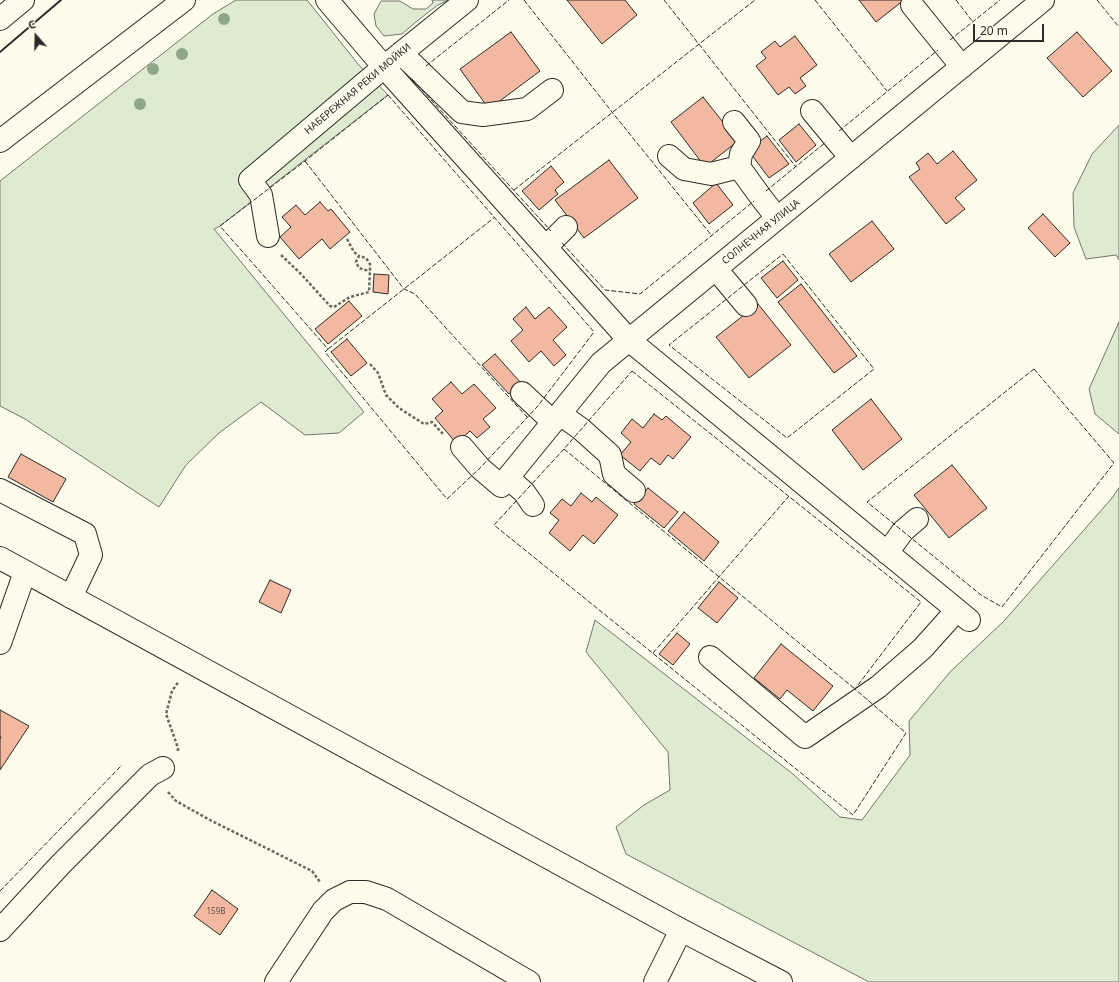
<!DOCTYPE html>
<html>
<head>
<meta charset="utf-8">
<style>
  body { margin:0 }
  #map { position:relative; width:1119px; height:982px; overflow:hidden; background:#fdfbea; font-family:"Noto Sans",sans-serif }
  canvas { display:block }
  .north { position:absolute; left:16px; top:16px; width:40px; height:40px; -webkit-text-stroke:3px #fdfbea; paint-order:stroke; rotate:340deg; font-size:11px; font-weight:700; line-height:16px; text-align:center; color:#2b2b2b }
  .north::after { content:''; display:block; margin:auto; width:14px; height:18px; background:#2b2b2b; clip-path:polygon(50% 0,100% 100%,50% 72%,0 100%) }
  .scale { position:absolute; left:973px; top:24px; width:71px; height:18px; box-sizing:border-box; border:2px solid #2b2b2b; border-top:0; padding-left:5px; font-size:12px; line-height:14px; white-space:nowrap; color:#2b2b2b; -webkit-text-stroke:3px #fdfbea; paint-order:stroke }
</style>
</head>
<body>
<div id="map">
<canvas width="1119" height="982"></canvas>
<div class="north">С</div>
<div class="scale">20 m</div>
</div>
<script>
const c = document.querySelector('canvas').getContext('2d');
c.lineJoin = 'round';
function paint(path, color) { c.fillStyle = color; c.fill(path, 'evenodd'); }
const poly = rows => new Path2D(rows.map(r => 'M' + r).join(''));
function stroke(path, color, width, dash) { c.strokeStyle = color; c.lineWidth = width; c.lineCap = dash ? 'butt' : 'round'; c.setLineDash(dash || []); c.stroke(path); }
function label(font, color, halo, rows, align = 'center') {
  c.font = font + ' "Noto Sans",sans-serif'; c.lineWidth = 3; c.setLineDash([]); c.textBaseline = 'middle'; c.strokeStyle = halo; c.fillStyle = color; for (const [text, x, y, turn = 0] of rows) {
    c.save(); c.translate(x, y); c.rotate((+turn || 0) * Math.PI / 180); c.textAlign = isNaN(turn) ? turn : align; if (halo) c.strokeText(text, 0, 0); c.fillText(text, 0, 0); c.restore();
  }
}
const green = poly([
  [236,0,307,0,358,64,388,95,220,226,214,229,364,412,339,433,305,435,261,402,219,433,186,465,159,507,25,419,0,406,0,181,213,14,236,0],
  [432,0,449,0,438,5,417,21,402,34,384,36,376,26,374,14,381,1,400,1,413,9,426,9,433,3,432,0],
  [1119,125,1119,260,1116,255,1086,259,1074,227,1073,193,1092,154,1119,125],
  [1119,322,1119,434,1095,414,1089,389,1119,322],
  [1119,488,1119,982,869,982,626,854,616,827,644,805,670,790,668,752,586,652,595,620,793,774,840,817,862,820,910,755,909,721,951,671,1004,621,1112,498,1119,488]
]);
paint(green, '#deebd1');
stroke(green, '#74746e', 1);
const building = poly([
  [567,0,625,0,637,15,602,44,567,0],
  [859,0,904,0,876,22,859,0],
  [511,32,540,71,489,109,460,69,511,32],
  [1077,32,1112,71,1083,97,1047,58,1077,32],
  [795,36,817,65,800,78,806,86,795,94,789,87,778,95,756,66,766,58,761,52,775,41,780,47,795,36],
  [703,97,738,141,705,167,671,122,703,97],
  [799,124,816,145,796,162,779,140,799,124],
  [767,136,789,164,769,178,748,150,767,136],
  [953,151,977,180,955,198,965,209,946,224,909,177,920,169,916,163,928,153,937,164,953,151],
  [609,160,638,198,584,238,555,200,609,160],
  [551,166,564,182,555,190,558,194,539,210,522,191,551,166],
  [716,183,733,205,709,224,693,203,716,183],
  [320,202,328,211,331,209,350,232,330,249,322,239,299,259,280,237,291,227,282,217,296,205,305,215,320,202],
  [1043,214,1070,243,1055,257,1028,228,1043,214],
  [872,221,894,249,851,282,829,254,872,221],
  [783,261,798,280,777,298,761,278,783,261],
  [374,274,389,275,388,294,373,292,374,274],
  [801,284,857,356,834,373,778,302,801,284],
  [349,301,362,316,328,344,315,329,349,301],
  [758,304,791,345,749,378,716,337,758,304],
  [526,307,535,319,549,307,567,327,553,340,566,355,554,366,541,351,529,362,511,341,523,330,513,319,526,307],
  [347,339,367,363,351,376,331,352,347,339],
  [495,354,521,383,509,394,482,365,495,354],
  [451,382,462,394,474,384,496,408,483,419,490,427,477,438,470,431,456,443,435,418,443,411,432,399,451,382],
  [871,399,902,439,863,470,832,430,871,399],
  [654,414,662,420,666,416,691,437,673,459,668,455,660,465,651,458,640,471,620,455,631,442,621,433,632,419,643,428,654,414],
  [21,454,66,479,53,502,8,477,21,454],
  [952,465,987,508,949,538,914,495,952,465],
  [648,488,678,512,664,528,634,504,648,488],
  [581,493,592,502,596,497,618,515,594,544,583,535,570,551,549,533,559,520,550,513,562,499,571,506,581,493],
  [684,512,719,542,704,561,668,531,684,512],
  [270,580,291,590,281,613,259,602,270,580],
  [719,582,738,598,717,623,698,608,719,582],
  [677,633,690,644,673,665,659,654,677,633],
  [781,644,833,686,813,711,787,690,780,699,754,678,781,644],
  [0,710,29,726,0,770,0,739,1,737,0,737,0,710],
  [212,890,238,909,220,935,194,916,212,890]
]);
paint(building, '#f2b8a0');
stroke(building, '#2b2b2b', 1);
const minor = poly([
  [327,0,384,67,629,340,969,620],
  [912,5,962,67],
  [401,53,462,112,483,115,527,109,552,90],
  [812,111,851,158],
  [734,122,749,141,741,154,739,167,760,196,777,218],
  [0,141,184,0],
  [669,156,684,169,711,174,739,167],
  [268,236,261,195,250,180,384,67,467,0],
  [546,247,566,227],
  [716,269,746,305],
  [522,393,553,422],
  [560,414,581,429,610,455,614,474,634,491],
  [462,447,480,468,501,486,601,363,1043,0],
  [508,478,524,492,533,505],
  [0,490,85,534,91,555,71,597],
  [887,553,903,531,917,519],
  [0,643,25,572],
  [710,657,805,737,878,687,922,649,957,610],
  [0,930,61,864,150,775,163,768],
  [276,982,323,911,334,900,350,892,366,892,387,899,529,982],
  [655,982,681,930]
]);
const major = poly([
  [0,19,23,0],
  [0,558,681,930,781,982]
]);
stroke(minor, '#2b2b2b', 24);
stroke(major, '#2b2b2b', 24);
stroke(poly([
  [347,239,354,252,359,256],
  [281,255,301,274,330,306,334,307,350,297,369,292,370,270,370,264,366,258,359,256,356,262,359,268,365,270,370,270],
  [370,364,378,373,386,395,399,408,424,424,432,422,443,434],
  [178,751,178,748,166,714,172,691,179,681],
  [168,792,176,801,210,820,312,871,320,882]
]), '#6a6964', 2.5, [3, 2]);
stroke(minor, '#fdfbea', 22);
stroke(major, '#fdfbea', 22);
stroke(poly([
  [524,0,612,112,712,236],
  [664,0,796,167],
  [815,0,887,91],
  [956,0,973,22],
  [1097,0,1119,27],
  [950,40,1000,0],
  [426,66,509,0],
  [412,79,551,231],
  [388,95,594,332,537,407,480,468,447,499,325,352,328,349,220,226,305,161,388,95],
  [839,131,938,50],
  [305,161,404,289,415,294,527,417],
  [514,190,755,0],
  [766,191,826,142],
  [562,243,605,290,640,294,754,201],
  [783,254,874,369,787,438,669,345,783,254],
  [328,349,495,217],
  [1034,369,1114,463,1002,607,981,595,867,502,1034,369],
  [632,371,921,602,855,689,906,733,853,815,494,525,564,449,632,371],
  [564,449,855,689],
  [653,653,789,496],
  [0,891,122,765]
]), '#2b2b2b', 1, [5, 2]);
stroke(poly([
  [0,52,61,0]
]), '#2b2b2b', 2);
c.fillStyle = '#8ea78a';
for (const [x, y] of [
  [224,19],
  [182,54],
  [153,69],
  [140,104]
]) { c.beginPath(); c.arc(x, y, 6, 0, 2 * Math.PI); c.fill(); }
label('8px', '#5d4e48', null, [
  ["159В",216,912]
]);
label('10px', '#2b2b2b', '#fdfbea', [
  ["НАБЕРЕЖНАЯ РЕКИ МОЙКИ",358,89,-40],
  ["СОЛНЕЧНАЯ УЛИЦА",761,232,-39]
]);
</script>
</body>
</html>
